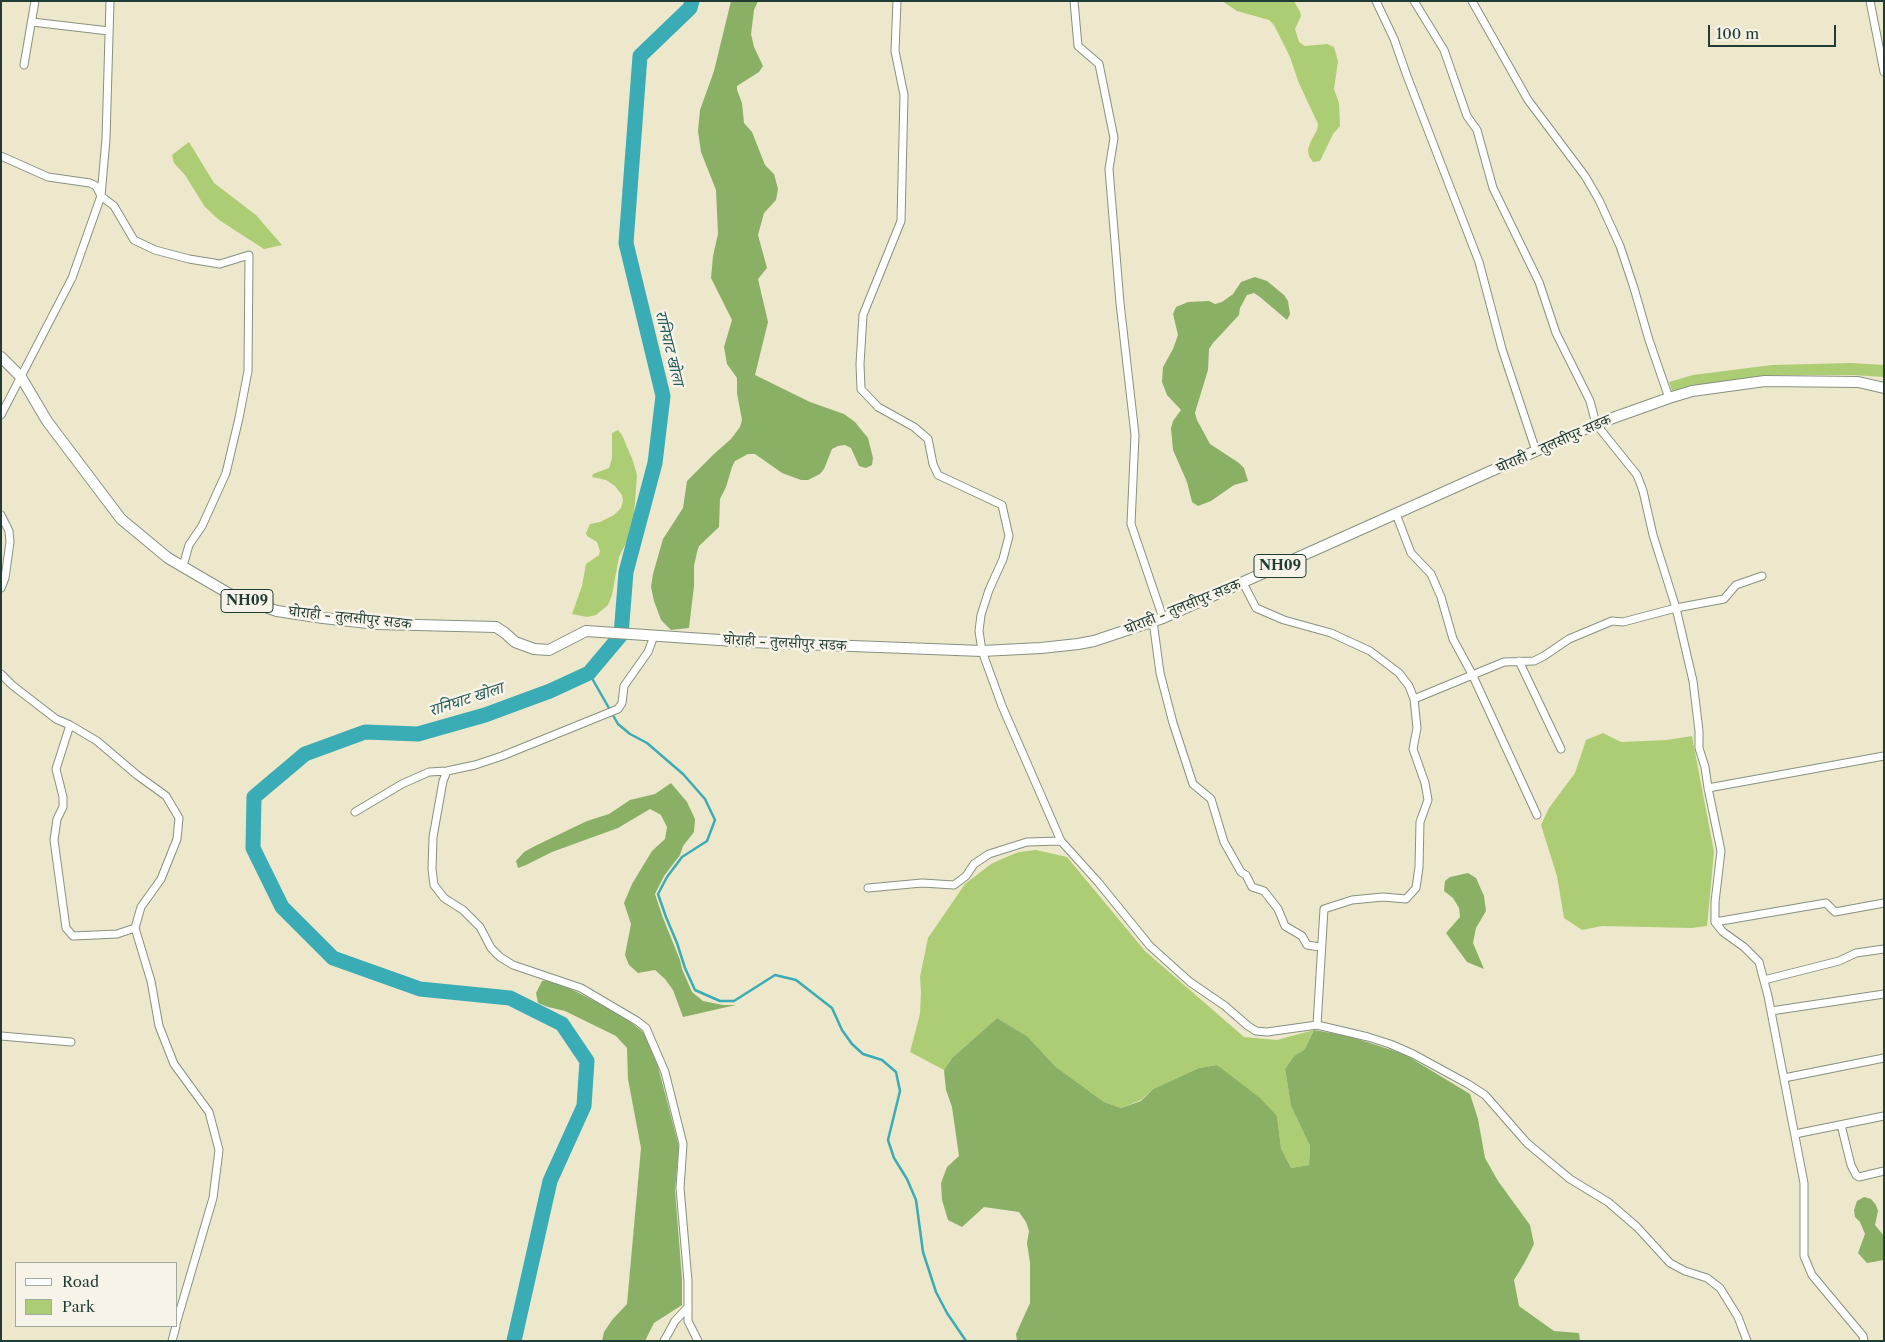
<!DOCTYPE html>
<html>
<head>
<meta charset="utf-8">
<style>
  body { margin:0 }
  #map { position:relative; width:1885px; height:1342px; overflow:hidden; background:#ede7cc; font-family:"Libre Caslon Text",serif }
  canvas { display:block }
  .frame { position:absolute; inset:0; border:2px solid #1f3d34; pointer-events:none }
  .legend { position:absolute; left:15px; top:1262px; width:162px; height:65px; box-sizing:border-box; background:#f7f3e8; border:1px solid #a1aaa0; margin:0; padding:6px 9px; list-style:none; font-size:15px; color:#1f3d34 }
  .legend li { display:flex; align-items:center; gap:10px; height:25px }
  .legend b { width:25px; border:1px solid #a1aaa0 }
  .scale { position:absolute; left:1708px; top:25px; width:128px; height:22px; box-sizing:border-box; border:2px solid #1f3d34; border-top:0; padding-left:6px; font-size:15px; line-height:18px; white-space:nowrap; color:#1f3d34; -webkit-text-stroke:4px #f7f3e8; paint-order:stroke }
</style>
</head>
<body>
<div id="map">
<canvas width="1885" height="1342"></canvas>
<div class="frame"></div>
<ul class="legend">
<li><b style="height:6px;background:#fff"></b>Road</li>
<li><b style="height:14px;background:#adcd74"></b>Park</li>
</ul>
<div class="scale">100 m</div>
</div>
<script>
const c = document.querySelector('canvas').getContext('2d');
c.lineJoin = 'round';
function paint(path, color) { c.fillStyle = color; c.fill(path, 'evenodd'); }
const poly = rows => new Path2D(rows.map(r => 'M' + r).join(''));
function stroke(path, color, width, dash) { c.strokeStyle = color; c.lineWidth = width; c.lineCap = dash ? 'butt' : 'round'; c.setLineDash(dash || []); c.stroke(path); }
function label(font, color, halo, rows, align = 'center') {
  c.font = font + ' "Libre Caslon Text","Noto Serif Devanagari",serif'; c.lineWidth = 5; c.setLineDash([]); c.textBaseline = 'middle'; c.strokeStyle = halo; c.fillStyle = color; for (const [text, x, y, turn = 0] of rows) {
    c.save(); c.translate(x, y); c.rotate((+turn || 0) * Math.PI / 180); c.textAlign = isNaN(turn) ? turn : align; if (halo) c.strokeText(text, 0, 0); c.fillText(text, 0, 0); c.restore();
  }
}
paint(poly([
  [1222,1,1294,1,1300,12,1301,16,1295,29,1299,42,1305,46,1327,44,1334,47,1338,61,1334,89,1339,103,1340,126,1333,134,1320,161,1313,162,1309,156,1308,150,1310,143,1317,130,1318,124,1298,81,1290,57,1274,25,1269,20,1237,11],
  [189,142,214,183,256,215,282,245,264,249,219,220,205,207,185,175,174,163,172,155],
  [1851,363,1884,365,1884,377,1852,375,1771,375,1692,386,1672,391,1669,382,1693,375,1772,365],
  [618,430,622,435,633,461,637,475,633,529,619,557,612,595,608,605,596,615,587,617,572,614,582,586,586,564,599,555,600,551,597,542,587,536,586,533,590,524,600,522,614,515,621,508,623,501,622,495,615,486,606,480,592,477,593,474,609,468,612,458,612,433],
  [1603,733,1621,742,1667,740,1692,736,1714,852,1707,926,1691,928,1602,926,1582,930,1564,918,1557,876,1541,825,1549,808,1575,773,1586,740],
  [1036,850,1067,857,1145,951,1244,1037,1277,1040,1314,1030,1305,1049,1294,1056,1285,1069,1291,1106,1310,1146,1309,1165,1291,1168,1281,1148,1277,1116,1217,1065,1199,1068,1153,1089,1141,1100,1121,1108,1104,1102,1056,1067,1027,1036,997,1018,952,1058,944,1070,910,1052,920,1014,921,992,920,977,928,938,965,884,991,864,1004,858,1019,852]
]), '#adcd74');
paint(poly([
  [731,1,758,1,754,10,751,34,754,47,763,66,759,72,737,86,737,90,742,103,744,123,752,132,765,165,774,174,778,189,776,200,764,213,758,235,767,268,758,279,768,322,755,375,810,402,844,414,855,422,868,438,873,458,872,465,866,468,859,466,851,448,845,445,838,446,832,449,824,469,820,474,808,480,801,480,782,473,755,454,748,454,735,461,732,467,726,487,720,499,719,527,699,546,697,552,694,566,694,586,689,628,671,630,661,620,654,601,651,587,653,574,663,539,683,508,687,481,714,454,731,439,740,427,742,420,737,393,737,378,727,364,724,347,732,320,711,278,713,256,718,234,716,190,701,152,698,131,700,110,714,71],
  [1255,277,1267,281,1284,295,1288,301,1290,314,1287,320,1260,297,1254,293,1247,295,1240,308,1239,315,1213,343,1209,349,1208,370,1197,406,1195,413,1197,420,1210,444,1239,463,1244,468,1248,481,1234,485,1211,501,1198,506,1192,502,1187,482,1173,450,1171,428,1173,421,1181,410,1167,395,1162,382,1163,367,1173,349,1178,335,1173,314,1176,307,1188,302,1209,301,1215,304,1222,302,1233,294,1241,282],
  [671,783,687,802,695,819,694,832,683,846,680,855,664,876,655,894,663,918,680,960,682,969,692,992,703,1001,723,1005,736,1005,683,1017,673,990,665,979,655,970,638,973,629,965,625,955,631,924,624,903,632,884,652,851,665,839,667,827,661,815,650,809,618,828,552,852,526,865,518,868,516,861,524,852,535,846,587,821,609,814,630,800,655,794],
  [1468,873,1476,878,1484,896,1486,911,1476,928,1473,943,1484,969,1467,962,1446,933,1460,917,1459,908,1453,898,1444,891,1445,881,1450,877],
  [548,980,575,991,623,1016,643,1032,651,1043,655,1055,679,1147,675,1190,682,1279,682,1305,654,1323,645,1341,602,1341,604,1332,612,1320,627,1304,641,1148,628,1079,627,1048,616,1036,565,1011,548,1007,538,1003,536,993,542,981],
  [997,1018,1027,1036,1056,1067,1104,1102,1121,1108,1141,1101,1153,1089,1199,1068,1217,1065,1260,1098,1277,1116,1281,1148,1291,1168,1309,1165,1310,1146,1291,1106,1285,1069,1294,1056,1305,1049,1314,1030,1348,1036,1404,1054,1470,1094,1478,1119,1485,1158,1498,1181,1530,1225,1534,1244,1525,1262,1514,1280,1519,1306,1554,1331,1579,1333,1580,1341,1017,1341,1016,1334,1030,1303,1030,1263,1027,1243,1029,1231,1026,1222,1019,1212,984,1207,962,1227,948,1220,942,1200,941,1183,947,1167,959,1156,952,1107,946,1090,944,1070,952,1058],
  [1864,1197,1871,1199,1876,1205,1878,1211,1875,1225,1884,1236,1884,1260,1867,1263,1858,1253,1865,1234,1860,1222,1855,1217,1854,1210,1857,1201]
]), '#8ab066');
stroke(poly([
  [589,673,618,724,630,734,647,743,683,774,705,799,715,820,707,841,682,857,667,877,658,894,666,917,677,943,685,968,695,990,720,1001,734,1001,775,975,796,980,832,1008,842,1030,852,1044,863,1054,882,1060,896,1072,900,1091,888,1140,894,1158,907,1179,916,1200,923,1252,936,1292,947,1313,966,1341]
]), '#3aacb5', 2.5);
stroke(poly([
  [514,1341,550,1181,584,1106,587,1061,562,1024,510,998,420,989,333,958,282,907,253,848,254,797,305,754,365,732,418,734,485,715,550,691,589,673,621,635,626,572,655,463,663,396,626,243,640,56,690,8,692,1]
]), '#3aacb5', 15);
const minor = poly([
  [897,1,895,51,904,95,901,221,863,315,860,364,861,389,878,407,914,427,928,439,933,464,938,475,1002,505,1009,536,1003,559,989,590,981,615,979,631,982,651,1002,706,1061,841,1098,882,1150,946,1190,982,1225,1006,1248,1026,1256,1031,1267,1032,1317,1025,1368,1037,1390,1044,1413,1054,1468,1084,1485,1095,1527,1143,1570,1179,1608,1202,1637,1227,1670,1263,1685,1271,1707,1278,1720,1288,1738,1317,1747,1341],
  [1074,1,1078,46,1099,64,1114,138,1109,169,1120,303,1135,435,1131,524,1163,618],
  [1376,1,1394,39,1407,76,1479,262,1502,349,1536,451],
  [1414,1,1444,50,1467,116,1477,130,1493,188,1539,282,1556,333,1590,401,1596,424,1637,475,1643,491,1653,535,1676,608,1693,681,1699,731,1699,748,1705,767,1708,788,1721,851,1715,902,1715,922,1723,932,1744,947,1759,962,1768,996,1804,1183,1804,1256,1812,1275,1863,1336,1864,1341],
  [1472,1,1528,100,1585,176,1599,200,1620,246,1634,288,1649,340,1669,398],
  [1870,1,1884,72],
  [32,22,109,31],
  [24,65,35,1],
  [1,156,48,177,90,183,96,186,101,196,114,206,134,240,155,250,189,259,220,264,249,255,248,371,239,418,226,473,202,526,189,545,183,566],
  [1,415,72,278,101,196,106,139,110,1],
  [1396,514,1411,553,1431,574,1441,597,1453,639,1472,674,1537,815],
  [1,515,9,531,10,542,5,578,1,588],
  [1243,583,1256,608,1284,620,1331,633,1370,651,1399,673,1409,686,1414,699,1417,728,1413,749,1425,783,1428,800,1420,822,1419,867,1416,888,1406,899,1383,897,1352,900,1324,909,1317,1025],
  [1153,621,1160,673,1173,723,1193,784,1211,799,1224,842,1241,872,1246,875,1252,887,1264,891,1278,909,1285,926,1302,936,1307,945,1320,947],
  [654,636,648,652,624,686,622,703,618,709,502,756,475,765,447,771,443,781,433,837,432,869,434,885,444,898,463,910,480,927,491,948,500,957,513,965,581,988,637,1021,646,1028,665,1072,683,1144,680,1188,688,1281,688,1321,698,1341],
  [1519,661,1561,749],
  [1,674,12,685,56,719,70,725,97,741,137,775,166,796,179,818,177,839,161,879,141,907,135,928,151,981,159,1026,174,1064,209,1112,219,1150,213,1198,176,1324],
  [1414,699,1504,662,1534,661,1544,656,1569,639,1612,621,1623,622,1676,608,1724,599,1736,585,1762,576],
  [70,725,56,769,63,797,63,807,57,819,54,840,66,928,73,936,117,934,135,928],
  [1708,788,1884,756],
  [355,812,402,784,429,772,447,771],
  [868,888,922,883,954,885,966,876,974,864,989,854,1027,842,1061,841],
  [1715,922,1826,903,1835,912,1884,903],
  [1764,980,1839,961,1856,953,1884,949],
  [1771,1011,1884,994],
  [1,1036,71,1042],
  [1784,1078,1884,1058],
  [1841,1125,1851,1165,1856,1175,1859,1177,1884,1171],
  [1795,1134,1884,1116],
  [172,1341,176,1326],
  [664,1341,675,1321,688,1307]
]);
const primary = poly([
  [1,357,21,377,47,421,121,519,168,558,233,596,277,611,323,618,377,624,496,627,505,633,515,642,534,649,549,650,586,631,749,642,982,651,1041,648,1078,644,1094,641,1163,618,1596,424,1669,398,1692,391,1765,381,1858,382,1884,388]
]);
stroke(minor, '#869280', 9);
stroke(primary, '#869280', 12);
stroke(minor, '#fff', 7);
stroke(primary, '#fff', 10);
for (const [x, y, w] of [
  [1280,566,52],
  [247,601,52]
]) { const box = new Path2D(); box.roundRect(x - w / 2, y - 11.5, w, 23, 4); c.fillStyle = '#f7f3e8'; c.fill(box); stroke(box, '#1f3d34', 1); }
label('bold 14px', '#1f3d34', null, [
  ["NH09",1280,566],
  ["NH09",247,601]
]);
label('15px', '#1f3d34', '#f7f3e8', [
  ["घोराही - तुलसीपुर सडक",1554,444,-24],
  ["घोराही - तुलसीपुर सडक",1183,607,-22],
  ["घोराही - तुलसीपुर सडक",350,618,6],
  ["घोराही - तुलसीपुर सडक",785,643,3]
]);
label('italic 16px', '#275e5b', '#f7f3e8', [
  ["रानिघाट खोला",669,348,76],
  ["रानिघाट खोला",466,700,-18]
]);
</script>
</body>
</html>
